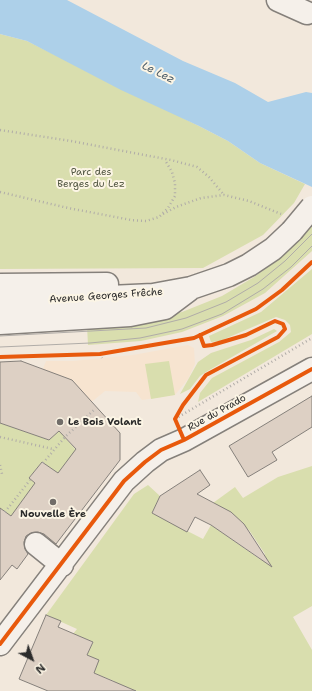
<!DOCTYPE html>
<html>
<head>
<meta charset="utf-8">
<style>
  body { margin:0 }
  #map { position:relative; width:312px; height:691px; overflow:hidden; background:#f2e8dc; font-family:"Shantell Sans",sans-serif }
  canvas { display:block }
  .north { position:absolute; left:12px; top:639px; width:40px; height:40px; -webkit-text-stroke:3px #fcf5e5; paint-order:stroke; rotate:139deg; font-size:11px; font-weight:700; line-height:16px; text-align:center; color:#2b2b2b }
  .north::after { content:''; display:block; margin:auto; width:14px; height:18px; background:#2b2b2b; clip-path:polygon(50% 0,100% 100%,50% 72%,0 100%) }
</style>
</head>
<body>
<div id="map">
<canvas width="312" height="691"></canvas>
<div class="north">N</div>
</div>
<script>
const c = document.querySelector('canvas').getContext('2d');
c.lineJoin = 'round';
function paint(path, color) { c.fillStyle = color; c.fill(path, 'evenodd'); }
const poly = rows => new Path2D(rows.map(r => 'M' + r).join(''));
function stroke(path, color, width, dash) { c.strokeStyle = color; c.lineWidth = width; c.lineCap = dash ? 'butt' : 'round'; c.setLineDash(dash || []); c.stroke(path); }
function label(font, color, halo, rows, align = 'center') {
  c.font = font + ' "Shantell Sans",sans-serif'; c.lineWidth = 4; c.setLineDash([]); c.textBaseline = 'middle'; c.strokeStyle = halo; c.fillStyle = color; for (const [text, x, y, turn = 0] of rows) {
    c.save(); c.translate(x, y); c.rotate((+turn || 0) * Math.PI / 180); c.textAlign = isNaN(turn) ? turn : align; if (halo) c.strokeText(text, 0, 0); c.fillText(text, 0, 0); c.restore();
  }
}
paint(poly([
  [188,345,194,348,195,364,188,379,175,395,142,400,136,392,105,391,83,409,36,386,46,361,73,361,133,355]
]), '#f7e4d0');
paint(poly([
  [0,34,27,41,199,126,228,141,260,163,305,184,294,203,263,235,203,268,0,269],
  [312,225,312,251,265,293,223,316,182,332,141,341,88,345,87,326,142,321,182,312,222,296,254,277,280,258],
  [312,269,312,334,198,402,200,393,212,378,279,342,291,332,290,325,285,320,276,317,220,341,211,342,209,336,261,312],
  [274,329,277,331,206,372,200,376,190,389,180,394,198,362,211,353,251,340],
  [169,361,175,395,151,399,145,364],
  [0,423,49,440,59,431,76,450,58,474,42,462,29,478,40,487,29,492,19,505,15,520,0,508],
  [312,466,312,606,293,617,312,650,312,691,115,691,114,681,94,673,87,655,93,642,73,634,77,629,46,615,134,494,148,485,160,496,152,513,203,539,211,525,261,560,265,554,249,530,213,503,235,487,243,498,278,477]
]), '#d9deae');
paint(poly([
  [0,0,67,0,183,61,235,83,268,102,306,92,312,93,312,187,260,163,228,141,199,126,121,90,27,41,0,34]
]), '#add0e9');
const building = poly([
  [21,361,72,380,120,433,120,460,56,544,44,534,38,532,31,533,26,536,24,542,25,549,28,554,17,569,12,565,0,580,0,508,11,516,35,483,29,478,42,462,58,473,76,449,59,431,49,440,0,423,0,362,21,361],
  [312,396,312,427,272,452,277,460,248,477,229,446,312,396],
  [200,470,210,485,197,494,231,512,244,524,272,567,211,525,195,517,187,532,152,513,160,496,200,470],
  [46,615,61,621,58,627,93,642,87,655,99,660,94,673,136,691,48,691,19,679,46,615]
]);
paint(building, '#ddd0c4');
stroke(building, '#85807b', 1);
const minor = poly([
  [278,0,307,13],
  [36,544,62,565],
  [0,644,124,481,145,462,161,450,184,440,312,369]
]);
const major = poly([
  [0,285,107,284],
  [0,302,153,295,191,288,229,275,249,265,273,249,292,231],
  [0,323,130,315,165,308,189,290]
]);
stroke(minor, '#85807b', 25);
stroke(major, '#85807b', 25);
stroke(poly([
  [0,130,71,141,171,160,197,167,209,177,224,195],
  [0,192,68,208,131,220,146,221,159,217,168,208,175,196,175,183,172,172,165,160],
  [163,214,176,207,201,198,224,195,249,201,281,214],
  [100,354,102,358],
  [175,419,312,338],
  [0,437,53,449],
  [43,463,65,437,94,410],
  [0,465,2,474],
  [5,512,30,480]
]), '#b0aca8', 2.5, [1, 3]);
stroke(minor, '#f5f0ea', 22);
stroke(major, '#f5f0ea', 22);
stroke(poly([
  [0,336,146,328,186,318,226,302,258,283,285,261,312,234],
  [0,347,90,343,140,338,182,329,222,314,263,289,291,267,312,246]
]), '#b0aca8', 1);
const majorBridge = poly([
  [292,231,312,207]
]);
stroke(majorBridge, '#85807b', 25, []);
stroke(majorBridge, '#f5f0ea', 22);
stroke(poly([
  [0,357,100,354,194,338,256,309,282,290,312,262],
  [184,440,175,419,183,405,206,375,278,337,285,329,283,324,275,321,246,335,212,345,204,346,200,335],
  [0,644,124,481,145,462,161,450,184,440,312,369]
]), '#e8590c', 4);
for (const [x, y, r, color] of [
  [60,422,4,"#716d69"],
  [53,502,4,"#716d69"]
]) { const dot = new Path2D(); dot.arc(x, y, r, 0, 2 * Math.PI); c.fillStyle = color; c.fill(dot); stroke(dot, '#fcf5e5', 1.5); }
label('10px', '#515642', '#fcf5e5', [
  ["Parc des",91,172],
  ["Berges du Lez",91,184]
]);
label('10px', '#2b2b2b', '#fcf5e5', [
  ["Avenue Georges Frêche",106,296,-4],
  ["Rue du Prado",217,413,-29]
]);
label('bold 10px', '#2b2b2b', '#fcf5e5', [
  ["Le Bois Volant",68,422],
  ["Nouvelle Ère",53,514,"center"]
], 'left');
label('italic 11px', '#495a66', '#fcf5e5', [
  ["Le Lez",158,73,26]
]);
</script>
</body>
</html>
